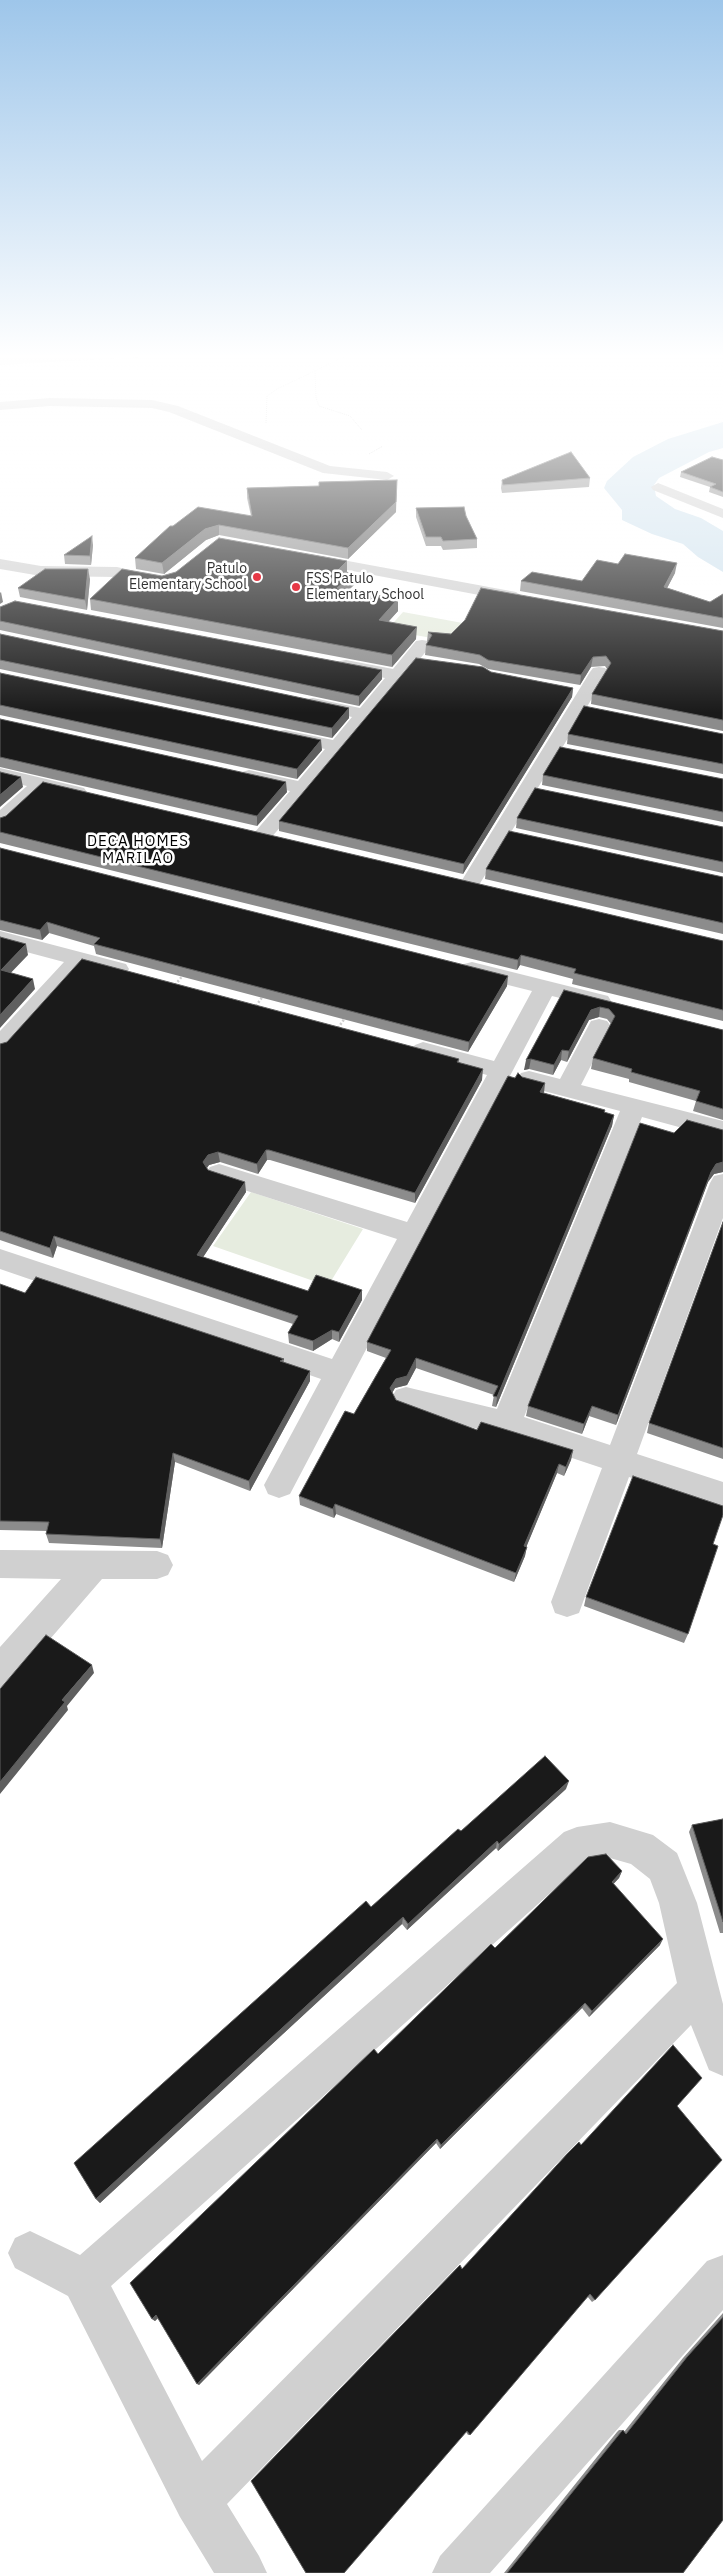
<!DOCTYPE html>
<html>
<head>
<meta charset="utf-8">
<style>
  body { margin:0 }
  canvas { display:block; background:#fff }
</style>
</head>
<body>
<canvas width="723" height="2573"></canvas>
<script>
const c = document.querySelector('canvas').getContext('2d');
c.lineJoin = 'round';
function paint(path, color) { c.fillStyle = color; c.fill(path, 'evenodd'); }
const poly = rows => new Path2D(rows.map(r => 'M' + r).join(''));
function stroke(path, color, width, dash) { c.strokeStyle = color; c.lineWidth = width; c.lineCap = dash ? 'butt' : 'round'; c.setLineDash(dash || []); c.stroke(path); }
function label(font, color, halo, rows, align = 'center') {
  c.font = font + ' "IBM Plex Sans",sans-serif'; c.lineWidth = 5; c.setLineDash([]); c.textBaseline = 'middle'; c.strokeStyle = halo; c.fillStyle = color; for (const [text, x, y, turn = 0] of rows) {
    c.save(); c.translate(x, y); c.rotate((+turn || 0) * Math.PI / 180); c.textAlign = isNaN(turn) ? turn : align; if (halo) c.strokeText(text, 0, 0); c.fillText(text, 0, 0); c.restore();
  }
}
paint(poly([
  [403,612,468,624,454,642,387,630],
  [251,1192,363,1229,328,1286,213,1246]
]), '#e6ecdf');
paint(poly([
  [723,422,723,448,709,452,659,478,654,485,656,496,675,509,701,518,723,531,723,572,698,557,683,544,652,534,622,520,622,510,604,488,607,481,633,457,668,439]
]), '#cfe2ee');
stroke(poly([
  [315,371,316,398,319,406,350,416,362,430],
  [266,423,267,396,277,389,346,356,386,353],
  [369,454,383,446]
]), '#cdcdcd', 1, [1, 1]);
stroke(poly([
  [175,985,184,974],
  [256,1006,263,996],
  [338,1028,345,1018]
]), '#cdcdcd', 2.5, [2, 2]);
paint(poly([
  [88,353,149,353,143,357,0,365,0,357,88,353],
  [50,398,152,400,178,406,330,466,387,472,394,476,387,480,323,473,169,412,152,408,50,406,0,410,0,402,50,398],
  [658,483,723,509,723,518,653,490,651,487,658,483],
  [310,554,516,592,524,597,516,602,305,562,302,559,305,556,310,554],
  [0,559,41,566,117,567,160,577,162,580,154,585,117,577,41,576,0,569,0,559],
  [422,640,428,641,430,645,428,649,311,792,269,840,255,840,252,836,255,832,290,791,242,780,240,776,242,772,249,770,298,781,325,749,279,739,276,735,279,731,285,730,333,740,352,717,307,707,304,703,307,699,313,698,360,708,385,678,340,669,337,665,340,661,346,660,393,669,416,641,422,640],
  [599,667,605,668,608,672,479,885,476,889,469,891,462,889,459,885,590,672,593,668,599,667],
  [0,768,84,788,87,792,84,796,77,798,44,790,7,825,0,827,0,810,27,786,0,780,0,768],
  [0,931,126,964,129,969,126,974,118,976,83,967,8,1051,0,1054,0,1031,64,962,0,945,0,931],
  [472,962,608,996,611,1001,608,1006,600,1008,552,996,290,1494,279,1498,268,1494,264,1485,321,1379,0,1269,0,1249,332,1359,397,1239,210,1179,206,1173,210,1167,219,1164,407,1222,487,1075,415,1055,411,1050,415,1045,423,1042,494,1061,532,991,464,974,461,969,464,964,472,962],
  [599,1019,607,1021,611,1026,581,1085,723,1121,723,1139,642,1117,524,1417,610,1445,710,1183,714,1176,723,1174,723,1218,637,1454,723,1482,723,1508,629,1477,583,1602,579,1613,567,1617,555,1613,551,1602,602,1468,506,1436,406,1411,396,1408,391,1399,396,1390,406,1387,497,1409,620,1111,521,1085,517,1079,521,1073,529,1071,560,1079,591,1021,599,1019],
  [0,1550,157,1551,168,1555,173,1565,168,1575,157,1579,102,1579,12,1683,0,1688,0,1647,61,1579,0,1578,0,1550],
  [610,1822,653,1835,677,1853,697,1903,723,2004,723,2076,709,2070,691,2025,227,2504,259,2556,267,2573,214,2573,180,2517,68,2296,15,2268,8,2253,15,2238,30,2231,80,2255,564,1832,577,1827,610,1822],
  [610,1858,631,1864,650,1879,659,1903,677,1983,202,2461,111,2286,585,1862,610,1858],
  [723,2255,723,2310,490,2573,432,2573,440,2556,707,2261,723,2255]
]), '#d0d0d0');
paint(poly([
  [723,460,723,497,709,492,710,487,680,477,681,472],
  [590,478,589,487,502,493,501,488,502,480],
  [319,482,396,512,348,559,219,535,206,540,164,574,136,569,135,558,173,526,251,516,247,498,247,488,319,486],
  [416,508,466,516,477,539,477,548,443,550,441,546,426,546,416,517],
  [93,545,91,565,65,564,64,555],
  [347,561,347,573,354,585,349,590,398,599,398,611,388,622,416,639,392,667,91,610,90,599],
  [675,573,667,588,710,602,723,594,723,628,520,591,521,581,582,581],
  [90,579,87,610,20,597,18,588],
  [0,607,382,679,359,706,0,630],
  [723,631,723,731,591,704,592,694,607,669,605,666,591,667,580,685,488,669,479,664,425,655,426,645,428,642,427,641,428,632,451,634],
  [0,634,349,718,332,738,0,669],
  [491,672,573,688,572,697,463,874,279,831,279,821],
  [0,673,322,750,297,779,0,715],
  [0,719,287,792,257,826,0,767],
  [568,734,723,734,723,774,567,744],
  [543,775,723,779,723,822,542,785],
  [0,818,723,941,723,1021,572,984,573,979,520,965,517,970,0,843],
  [517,818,723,827,723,873,516,828],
  [0,848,507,986,468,1052,96,954,94,946,49,933,42,940,0,930],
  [486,869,723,877,723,934,485,879],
  [564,990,723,1030,723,1120,693,1111,696,1101,629,1082,629,1079,591,1069,593,1058,611,1024,607,1019,599,1017,589,1020,567,1062,561,1060,553,1075,529,1069,524,1070],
  [0,1044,459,1059,459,1063,482,1080,415,1203,270,1160,267,1160,258,1174,220,1162,209,1165,207,1168,208,1170,246,1192,203,1257,308,1291,362,1300,339,1342,332,1339,313,1351,289,1343,288,1333,293,1324,57,1246,53,1258,0,1240],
  [522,1077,544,1093,605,1110,605,1113,614,1115,612,1126,496,1407,492,1406,494,1395,416,1368,407,1385,395,1388,392,1393,396,1400,477,1430,573,1450,571,1460,564,1476,557,1473,526,1547,525,1556,514,1582,336,1514,334,1518,300,1505,299,1496,354,1414,386,1358,367,1351,367,1342,515,1078],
  [723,1130,723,1172,714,1174,708,1182,616,1425,589,1416,582,1434,526,1416,528,1406,674,1133],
  [723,1222,723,1459,647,1433,649,1423],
  [0,1284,25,1293,284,1359,284,1362,310,1381,250,1491,175,1462,162,1548,49,1543,46,1534,47,1531,0,1530],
  [713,1544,688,1634,684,1643,584,1606,586,1597],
  [566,1789,498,1851,496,1848,407,1930,402,1924,100,2203,96,2199,371,1907,461,1831],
  [723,1819,723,1933,720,1933,689,1832,692,1825],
  [622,1871,619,1878,613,1884,660,1945,589,2017,582,2008,440,2149,436,2143,199,2385,158,2318,155,2321,152,2319,378,2054,495,1948],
  [677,2106,595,2300,592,2302,587,2296,470,2435,468,2435,466,2432,462,2269,581,2145],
  [723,2313,723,2521,722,2521,683,2573,504,2573,617,2432,619,2430,623,2430,624,2432,683,2358]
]), '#8c8c8c');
paint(poly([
  [397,480,396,512,348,559,348,548],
  [219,525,219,535,206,540,164,574,162,563,205,529],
  [92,536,93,545,91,565,90,556],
  [347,561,347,573,338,570],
  [677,563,675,573,663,596,664,587],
  [88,569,90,579,87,610,85,600],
  [354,574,354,585,337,599,337,588],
  [1,592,3,602,0,604,0,593],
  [398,599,398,611,379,632,379,620],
  [417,627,416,639,392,667,392,655],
  [593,657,591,667,580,685,581,675],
  [382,670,382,679,359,706,359,696],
  [573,688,572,697,463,874,464,864],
  [349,708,349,718,332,738,332,728],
  [321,740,322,750,297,779,297,769],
  [21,777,23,787,0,807,0,795],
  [286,782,287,792,257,826,257,816],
  [47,922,49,933,42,940,40,930],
  [26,944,28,955,4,980,1,970],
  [521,955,520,965,517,970,518,960],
  [508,976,507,986,468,1052,469,1042],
  [33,979,35,989,0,1028,0,1015],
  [600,1007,599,1017,589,1020,567,1062,569,1051,591,1010],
  [562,1050,561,1060,553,1075,554,1065],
  [531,1059,529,1069,524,1070,526,1060],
  [483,1069,482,1080,415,1203,415,1193],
  [545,1083,544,1093,540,1092],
  [614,1115,612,1126,496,1407,497,1397],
  [266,1150,267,1160,258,1174,257,1164],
  [218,1152,220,1162,209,1165,204,1172,203,1162,208,1155],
  [723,1162,723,1172,714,1174,708,1182,616,1425,618,1415,711,1172,716,1164],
  [245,1182,246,1192,198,1265,197,1255],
  [54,1236,57,1246,53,1258,50,1248],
  [362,1290,362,1300,339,1342,339,1332],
  [332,1330,332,1339,313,1351,313,1341],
  [416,1358,416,1368,407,1385,395,1388,389,1398,390,1388,396,1379],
  [310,1371,310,1381,250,1491,249,1481],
  [592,1406,589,1416,582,1434,584,1424],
  [573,1450,571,1460,564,1476,566,1467],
  [173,1453,175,1462,162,1548,160,1539],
  [559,1464,557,1473,523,1555,524,1546],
  [335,1504,336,1514,334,1518,333,1509],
  [527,1547,525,1556,514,1582,516,1573],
  [92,1665,94,1673,67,1706,68,1710,0,1794,0,1782,62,1700],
  [569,1781,566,1789,498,1851,499,1844],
  [497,1841,496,1848,407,1930,408,1924],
  [622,1871,619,1878,609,1889,612,1882],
  [403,1917,402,1924,100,2203,96,2199],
  [663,1939,660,1945,589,2017,592,2011],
  [585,2003,582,2008,440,2149,441,2145],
  [437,2139,436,2143,199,2385,197,2384],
  [156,2315,159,2317,155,2321,152,2319]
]), '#5f5f5f');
const building = poly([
  [571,452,590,478,503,485,502,480,571,452],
  [712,457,723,460,723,492,710,487,716,484,681,472,712,457],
  [397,480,396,502,348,548,219,525,205,529,162,563,135,558,170,526,173,526,198,507,252,516,247,488,319,486,319,482,397,480],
  [464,507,466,516,477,539,443,541,441,537,426,537,416,508,464,507],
  [92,536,90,556,64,555,92,536],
  [219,538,347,561,338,570,354,574,337,588,398,599,379,620,417,627,392,655,90,599,122,569,162,576,176,572,219,538],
  [625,554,677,563,664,587,710,602,723,594,723,618,521,581,532,572,582,581,597,560,618,564,625,554],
  [45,569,88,569,85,600,18,588,45,569],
  [481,588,723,631,723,720,592,694,611,663,606,656,593,657,581,675,488,660,480,655,426,645,432,635,428,632,451,634,465,620,481,588],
  [15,601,382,670,359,696,0,621,0,607,15,601],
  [0,634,349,708,332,728,0,660,0,634],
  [416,658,483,667,491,672,573,688,464,864,279,821,416,658],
  [0,673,321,740,297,769,0,705,0,673],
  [584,706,723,734,723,764,568,734,584,706],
  [0,719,286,782,257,816,0,757,0,719],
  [560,747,723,779,723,812,543,775,560,747],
  [0,772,21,777,0,795,0,772],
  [43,782,723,941,723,1010,574,973,576,969,521,955,518,960,0,832,0,818,6,816,43,782],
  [535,788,723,827,723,862,517,818,535,788],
  [509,831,723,877,723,923,486,869,509,831],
  [0,848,508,976,469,1042,94,944,100,938,47,922,40,930,0,920,0,848],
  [0,937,26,944,1,970,33,979,0,1015,0,937],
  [82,959,459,1059,457,1062,483,1069,415,1193,269,1150,266,1150,257,1164,218,1152,208,1155,203,1162,208,1170,245,1182,197,1255,308,1291,316,1275,362,1290,339,1332,332,1330,313,1341,288,1333,298,1316,54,1236,50,1248,0,1231,0,1044,7,1042,82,959],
  [564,990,723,1030,723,1109,696,1101,700,1091,631,1072,632,1069,593,1058,615,1016,609,1009,600,1007,591,1010,569,1051,562,1050,554,1065,531,1059,526,1060,564,990],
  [518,1073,522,1077,545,1083,540,1092,605,1110,604,1112,614,1115,497,1397,493,1396,498,1386,416,1358,407,1376,396,1379,390,1388,396,1400,477,1430,481,1422,573,1450,566,1467,559,1464,524,1546,527,1547,516,1573,335,1504,333,1509,299,1496,345,1411,354,1414,391,1350,367,1342,508,1076,515,1078,518,1073],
  [687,1120,723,1130,723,1162,716,1164,711,1172,618,1415,592,1406,584,1424,528,1406,640,1123,674,1133,687,1120],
  [723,1222,723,1448,649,1423,723,1222],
  [36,1277,284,1359,280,1361,310,1371,249,1481,173,1453,160,1539,46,1534,49,1522,0,1521,0,1284,25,1293,36,1277],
  [633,1476,723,1506,723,1515,713,1544,718,1546,688,1634,586,1597,633,1476],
  [46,1635,92,1665,62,1700,65,1702,0,1782,0,1689,46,1635],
  [545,1756,569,1781,499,1844,497,1841,408,1924,403,1917,96,2199,74,2163,366,1901,371,1907,458,1829,461,1831,545,1756],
  [723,1819,723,1922,692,1825,723,1819],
  [606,1854,622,1871,612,1882,663,1939,592,2011,585,2003,441,2145,437,2139,197,2384,156,2315,152,2319,130,2283,374,2049,378,2054,485,1950,491,1944,495,1948,588,1857,606,1854],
  [673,2045,702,2078,677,2106,722,2160,595,2300,590,2294,470,2435,467,2431,344,2573,306,2573,251,2481,460,2265,462,2269,567,2154,579,2142,581,2145,673,2045],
  [723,2317,723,2520,683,2573,507,2573,621,2432,623,2430,626,2434,687,2357,723,2317]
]);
paint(building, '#1a1a1a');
stroke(building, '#5f5f5f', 1);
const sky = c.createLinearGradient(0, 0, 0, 713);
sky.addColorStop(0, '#9ec6ea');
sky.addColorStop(0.5, '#fff');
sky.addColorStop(1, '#ffffff00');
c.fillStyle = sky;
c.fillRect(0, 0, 723, 713);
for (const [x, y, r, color] of [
  [257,577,5,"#e63946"],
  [296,587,5,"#e63946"]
]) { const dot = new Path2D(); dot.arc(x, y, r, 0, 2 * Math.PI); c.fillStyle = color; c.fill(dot); stroke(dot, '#fff', 2); }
label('14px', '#333', '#fff', [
  ["Patulo",247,569],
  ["Elementary School",247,585],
  ["FSS Patulo",306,579,"left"],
  ["Elementary School",306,595,"left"]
], 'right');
c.letterSpacing = '1px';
label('15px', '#000', '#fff', [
  ["DECA HOMES",138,842],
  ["MARILAO",138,859]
]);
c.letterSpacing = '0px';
</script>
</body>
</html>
